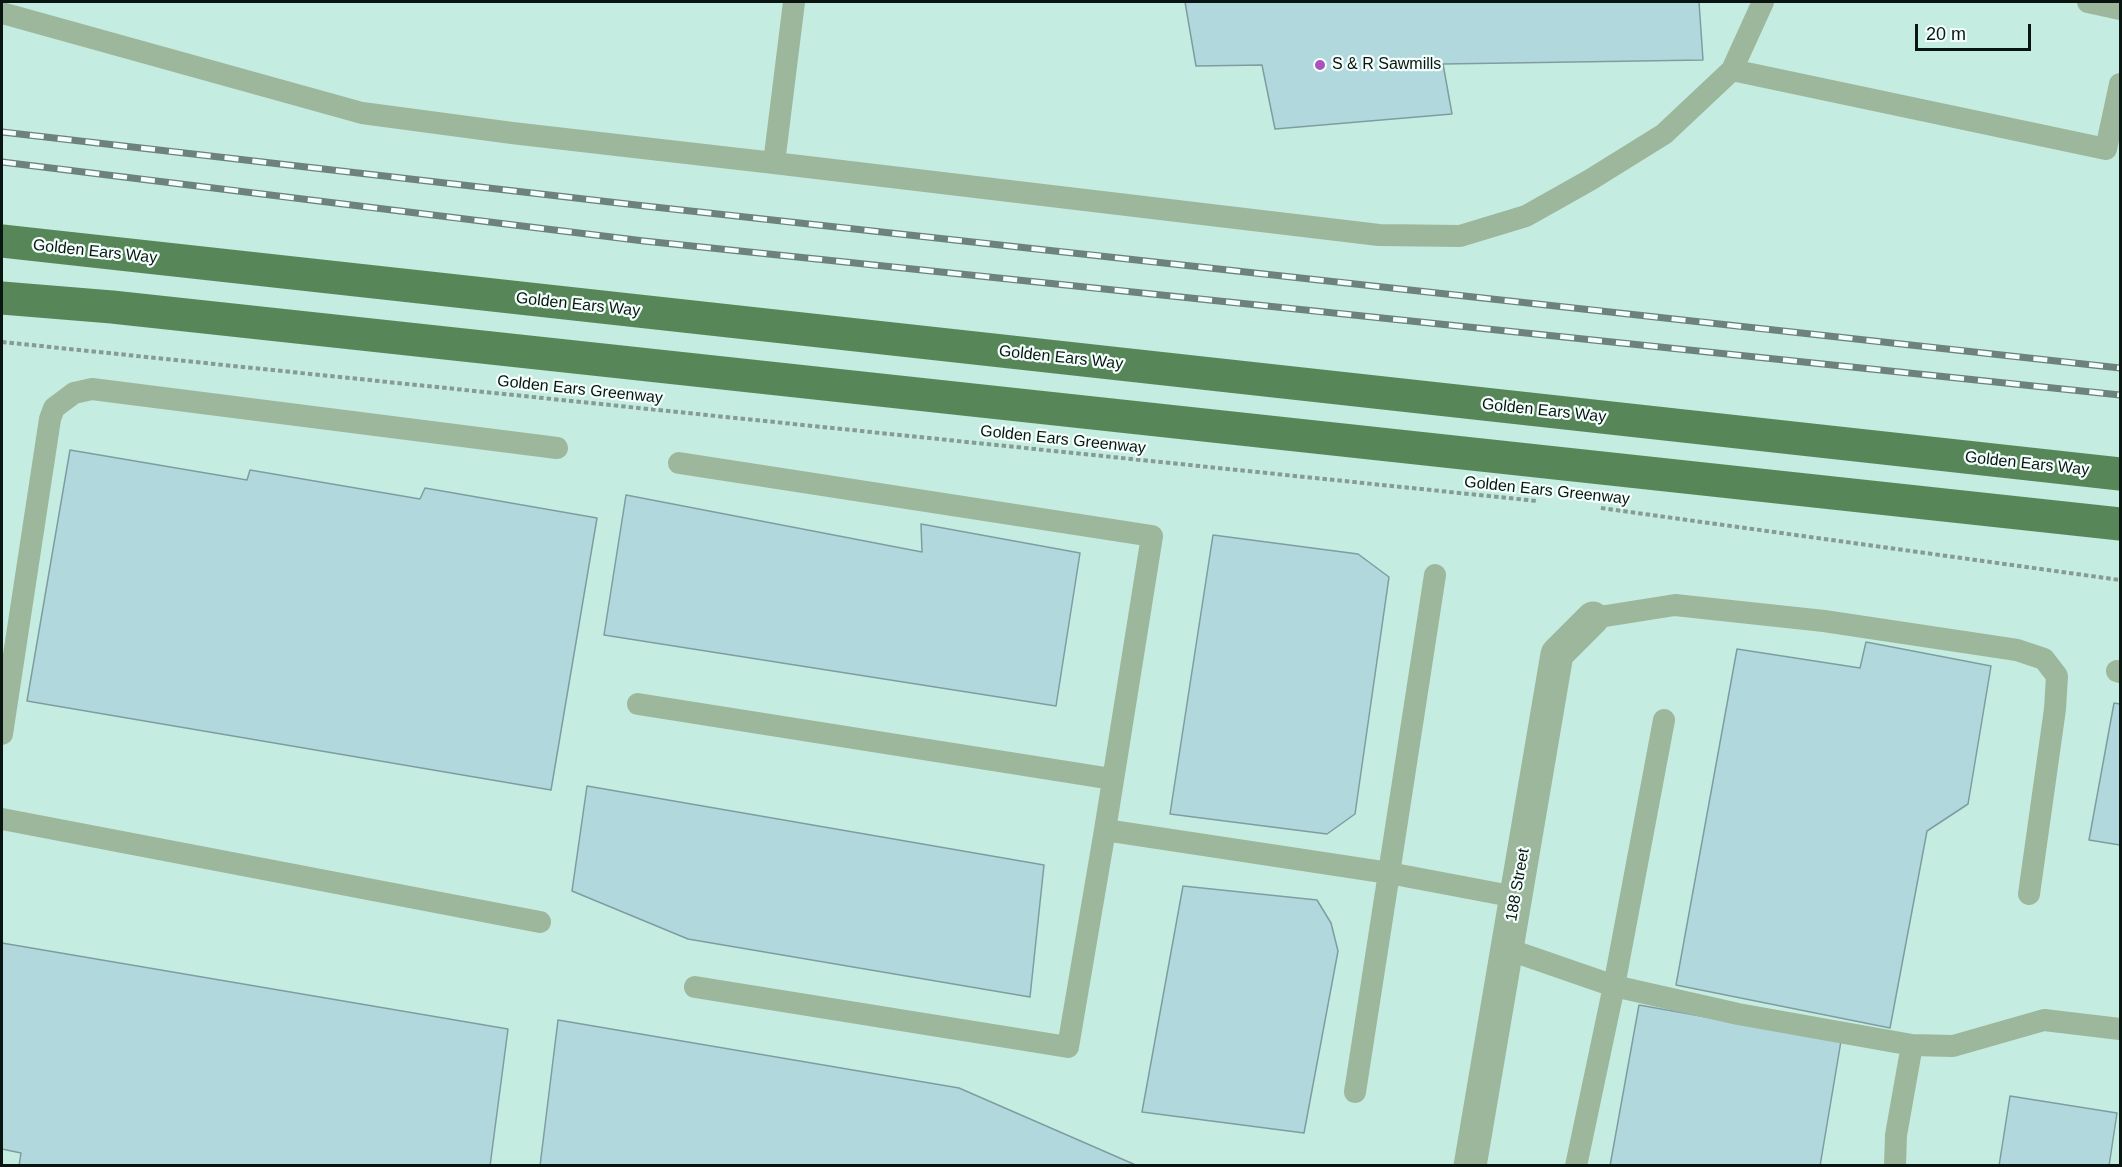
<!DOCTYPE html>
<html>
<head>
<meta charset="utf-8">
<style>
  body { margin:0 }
  #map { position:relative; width:2122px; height:1167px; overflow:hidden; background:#d8f6ed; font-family:Helvetica,sans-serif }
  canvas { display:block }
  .frame { position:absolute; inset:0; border:3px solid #0a1411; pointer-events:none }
  .scale { position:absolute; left:1915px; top:24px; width:116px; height:27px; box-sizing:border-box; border:3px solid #0a1411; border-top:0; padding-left:8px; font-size:18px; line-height:21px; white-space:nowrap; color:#0a1411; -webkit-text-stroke:4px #f3fffb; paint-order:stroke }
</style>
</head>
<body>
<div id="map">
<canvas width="2122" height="1167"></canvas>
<div class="frame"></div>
<div class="scale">20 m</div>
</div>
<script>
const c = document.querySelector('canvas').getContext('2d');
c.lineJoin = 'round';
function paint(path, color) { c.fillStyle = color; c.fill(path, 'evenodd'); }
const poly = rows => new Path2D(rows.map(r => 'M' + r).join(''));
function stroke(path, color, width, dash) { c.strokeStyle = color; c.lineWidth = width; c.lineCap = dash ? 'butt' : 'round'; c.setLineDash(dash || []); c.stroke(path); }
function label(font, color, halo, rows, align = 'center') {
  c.font = font + ' Helvetica,sans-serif'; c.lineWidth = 4.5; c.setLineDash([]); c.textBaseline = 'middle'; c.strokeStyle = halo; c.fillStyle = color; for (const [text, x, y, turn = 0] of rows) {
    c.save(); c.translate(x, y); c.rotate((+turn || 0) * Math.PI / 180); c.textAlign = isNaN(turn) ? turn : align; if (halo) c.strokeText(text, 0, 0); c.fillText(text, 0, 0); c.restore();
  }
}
paint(poly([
  [2,2,2120,2,2120,1165,2,1166]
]), '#c5ece0');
const building = poly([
  [1185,2,1699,2,1703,60,1443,64,1452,114,1275,129,1262,65,1196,66,1185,2],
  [70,450,247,480,250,470,420,499,425,488,597,518,551,790,27,701,70,450],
  [626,495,922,552,921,524,1080,553,1056,706,604,635,626,495],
  [1213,535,1358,554,1389,577,1355,814,1327,834,1170,814,1213,535],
  [1866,642,1991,666,1968,804,1927,831,1890,1028,1676,985,1737,649,1860,668,1866,642],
  [2114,703,2120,704,2120,845,2089,840,2114,703],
  [587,786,1044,865,1030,997,688,939,572,891,587,786],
  [1183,886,1317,900,1331,923,1338,951,1304,1133,1142,1112,1183,886],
  [2,943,508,1029,490,1166,19,1166,21,1153,2,1149,2,943],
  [1639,1005,1841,1041,1820,1166,1610,1166,1639,1005],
  [558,1020,959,1088,1138,1166,540,1166,558,1020],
  [2010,1096,2117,1113,2109,1166,1999,1166,2010,1096]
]);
paint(building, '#b1d9dd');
stroke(building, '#7f9da0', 1.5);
stroke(poly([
  [2,342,1537,501],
  [1601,508,2120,580]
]), '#859b94', 4, [4.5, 3]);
stroke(poly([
  [794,2,774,163,1379,235,1460,236,1526,216,1590,180,1664,134,1732,70],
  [1763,2,1732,70,2106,149,2120,84],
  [2088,2,2120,9],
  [2,13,362,113,512,133,774,163],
  [679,463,1152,536,1105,830,1389,873,1355,1092],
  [1435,575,1389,873,1516,897],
  [1593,618,1675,605,1824,621,2017,650,2044,659,2057,676,2055,709,2029,894],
  [2117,671,2120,672],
  [638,704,1112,779],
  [2,734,50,419,54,408,74,393,92,389,557,448],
  [2,819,540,922],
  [1507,949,1614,986,1738,1014,1912,1045,1953,1046,2044,1020,2120,1029],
  [695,987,1068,1047,1105,830],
  [1576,1166,1614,986,1664,720],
  [1895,1166,1896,1135,1912,1045]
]), '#9db79d', 22);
stroke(poly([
  [1470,1166,1557,654,1593,618]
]), '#9db79d', 33);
stroke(poly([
  [2,241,2120,474],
  [2,298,112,307,2120,524]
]), '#578759', 33);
const rail = poly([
  [2,132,645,206,2120,368],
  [2,162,644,241,2120,395]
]);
stroke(rail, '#6e827c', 7);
stroke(rail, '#f3fffb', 4.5, [14]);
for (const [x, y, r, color] of [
  [1320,65,6,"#ab52bf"]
]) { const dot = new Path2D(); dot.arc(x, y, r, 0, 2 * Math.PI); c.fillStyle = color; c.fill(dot); stroke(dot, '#f3fffb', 2); }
label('16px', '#0a1411', '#f3fffb', [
  ["S & R Sawmills",1332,65]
], 'left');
label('16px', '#0a1411', '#f3fffb', [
  ["Golden Ears Way",95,252,6],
  ["Golden Ears Way",578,305,6],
  ["Golden Ears Way",1061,358,6],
  ["Golden Ears Greenway",580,390,6],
  ["Golden Ears Way",1544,411,6],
  ["Golden Ears Greenway",1063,440,6],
  ["Golden Ears Way",2027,464,6],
  ["Golden Ears Greenway",1547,491,6],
  ["188 Street",1518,885,-80]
]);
</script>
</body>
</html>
